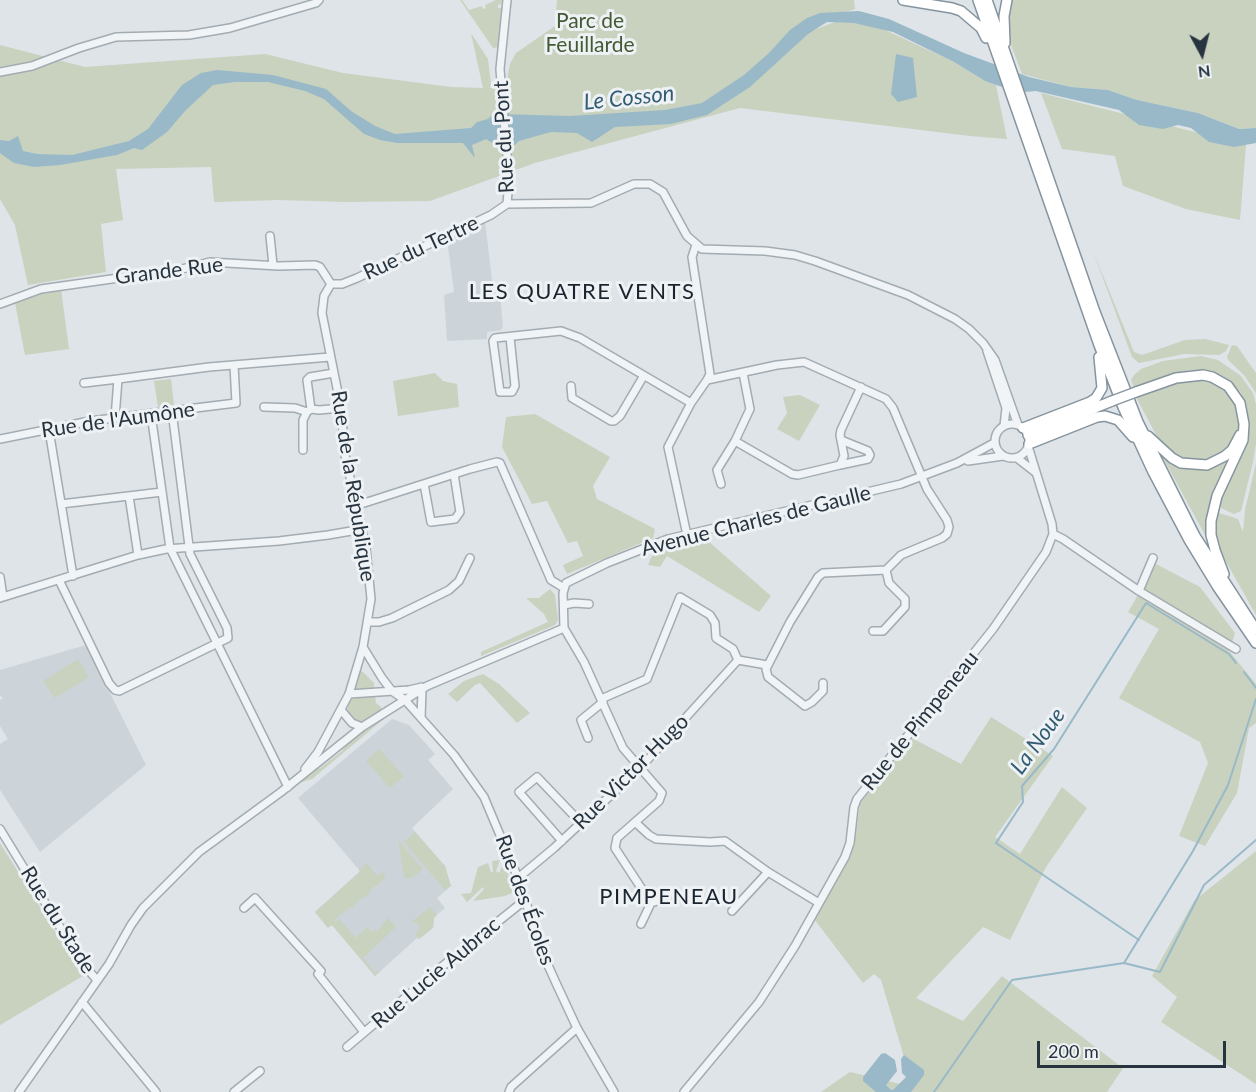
<!DOCTYPE html>
<html>
<head>
<meta charset="utf-8">
<style>
  body { margin:0 }
  #map { position:relative; width:1256px; height:1092px; overflow:hidden; background:#dee4e8; font-family:Lato,sans-serif }
  canvas { display:block }
  .north { position:absolute; left:1172px; top:24px; width:60px; height:60px; -webkit-text-stroke:4px #eef2f5; paint-order:stroke; rotate:173deg; font-size:16px; font-weight:700; line-height:24px; text-align:center; color:#27343f }
  .north::after { content:''; display:block; margin:auto; width:21px; height:27px; background:#27343f; clip-path:polygon(50% 0,100% 100%,50% 72%,0 100%) }
  .scale { position:absolute; left:1037px; top:1041px; width:189px; height:27px; box-sizing:border-box; border:3px solid #27343f; border-top:0; padding-left:8px; font-size:18px; line-height:21px; white-space:nowrap; color:#27343f; -webkit-text-stroke:4px #eef2f5; paint-order:stroke }
</style>
</head>
<body>
<div id="map">
<canvas width="1256" height="1092"></canvas>
<div class="north">N</div>
<div class="scale">200 m</div>
</div>
<script>
const c = document.querySelector('canvas').getContext('2d');
c.lineJoin = 'round';
function paint(path, color) { c.fillStyle = color; c.fill(path, 'evenodd'); }
const poly = rows => new Path2D(rows.map(r => 'M' + r).join(''));
function stroke(path, color, width, dash) { c.strokeStyle = color; c.lineWidth = width; c.lineCap = dash ? 'butt' : 'round'; c.setLineDash(dash || []); c.stroke(path); }
function label(font, color, halo, rows, align = 'center') {
  c.font = font + ' Lato,sans-serif'; c.lineWidth = 6; c.setLineDash([]); c.textBaseline = 'middle'; c.strokeStyle = halo; c.fillStyle = color; for (const [text, x, y, turn = 0] of rows) {
    c.save(); c.translate(x, y); c.rotate((+turn || 0) * Math.PI / 180); c.textAlign = isNaN(turn) ? turn : align; if (halo) c.strokeText(text, 0, 0); c.fillText(text, 0, 0); c.restore();
  }
}
paint(poly([
  [485,221,493,289,500,294,503,327,501,330,487,332,487,339,447,341,444,295,454,292,447,239],
  [86,645,146,765,40,852,0,790,0,744,8,739,0,726,0,700,3,698,0,695,0,670],
  [392,719,409,725,427,745,435,754,428,760,453,789,412,828,445,866,451,886,437,898,445,908,434,917,433,928,419,939,417,938,375,976,332,925,328,928,315,912,360,871,298,798]
]), '#ccd4da');
paint(poly([
  [460,0,462,0,469,10,482,6,483,9,486,8,485,5,496,0,502,0,501,4,498,5,498,8,501,8,499,47,493,48],
  [557,0,854,0,855,9,813,23,792,38,835,22,870,23,954,62,985,81,996,85,1007,139,970,136,740,108,535,163,430,201,347,202,278,200,214,202,211,167,116,169,123,220,101,224,106,272,28,285,15,225,0,199,0,45,85,67,265,54,343,73,451,87,483,88,471,33,488,59,491,84,490,88,505,89,510,64,516,53,555,26],
  [1012,0,1256,0,1256,128,1239,129,1198,113,1137,100,1108,90,1071,87,1022,74,1010,42,1009,8],
  [1041,93,1246,145,1240,220,1186,209,1123,186,1115,156,1062,149],
  [1093,251,1134,352,1142,355,1185,340,1205,339,1229,345,1226,351,1219,355,1184,354,1139,363,1132,357],
  [61,289,69,349,25,355,15,303,26,297],
  [1232,345,1237,346,1256,373,1256,393,1244,375,1229,361,1227,357],
  [1201,356,1218,360,1241,376,1253,393,1256,404,1256,444,1253,462,1241,511,1234,514,1221,508,1219,501,1248,433,1246,403,1241,393,1223,376,1201,370,1189,370,1170,375,1134,388,1131,380,1134,375,1141,369,1163,361],
  [435,373,443,381,457,384,459,407,398,416,393,381],
  [171,379,174,405,158,407,154,381],
  [1201,380,1213,382,1223,389,1232,398,1238,410,1239,424,1236,436,1229,446,1217,457,1206,462,1192,463,1174,457,1162,446,1136,397,1172,384],
  [800,395,820,405,799,441,777,429,787,413,783,397],
  [535,414,610,457,593,486,597,499,655,529,653,538,567,574,563,565,583,556,577,541,568,543,547,501,532,504,502,447,506,417],
  [1234,450,1214,497,1211,546,1161,454,1189,468],
  [1256,463,1256,615,1220,551,1214,522,1216,514,1219,513,1238,519,1243,532,1245,510],
  [708,541,771,596,759,612,667,556,660,567,648,565,656,547],
  [1156,564,1200,587,1235,633,1229,651,1256,684,1256,723,1249,728,1237,793,1205,846,1179,836,1208,763,1200,742,1119,698,1159,629,1128,612],
  [550,589,555,595,558,620,555,625,481,656,481,652,548,622,544,614,526,598,539,598],
  [78,659,89,677,55,698,43,681],
  [358,670,363,672,374,683,374,689,355,689],
  [483,674,499,684,530,713,517,723,480,683,475,685,457,702,448,694,464,681],
  [375,695,376,703,381,707,382,711,366,722,359,722,353,720,347,711,349,701,358,696],
  [385,716,385,718,312,779,299,783,315,769,320,768,342,751,347,743],
  [991,717,1053,756,995,837,1020,854,1062,787,1087,808,1046,867,1010,940,983,927,916,998,963,1021,1002,976,1123,1068,1107,1092,821,1092,850,1072,913,1087,881,980,874,974,863,983,814,919,854,846,860,803,912,738,961,764],
  [379,749,404,776,390,788,366,761],
  [415,832,445,866,451,886,445,890,404,842],
  [398,840,423,869,412,878,404,878],
  [0,843,83,976,0,1025],
  [1256,851,1256,1084,1161,1022,1177,997,1152,976,1194,901],
  [500,860,496,871,499,873,504,863,512,885,512,893,505,896,473,901,484,889,483,887,467,902,461,894,471,893,478,867,488,863,491,872,493,872,492,861],
  [367,863,377,876,384,871,385,879,370,890,369,895,359,900,352,909,350,907,334,920,336,922,339,919,356,938,367,927,372,932,375,929,377,931,388,918,396,927,363,958,375,973,382,970,375,976,332,925,328,928,315,912,360,872,359,870],
  [430,907,437,915,434,918,433,928,419,939,415,935,419,930,419,924,411,922]
]), '#c8d2bf');
paint(poly([
  [859,11,889,19,964,53,1029,77,1071,87,1108,90,1137,100,1198,113,1239,129,1256,128,1256,143,1234,147,1209,142,1191,128,1178,125,1163,129,1139,125,1119,110,1036,91,1025,92,1002,87,985,81,954,62,893,32,854,23,827,22,808,34,750,87,707,115,671,124,615,127,592,142,577,133,551,132,519,141,509,150,504,150,486,139,472,145,475,158,463,143,397,143,380,140,364,134,324,99,305,91,268,82,235,82,213,85,186,110,167,132,142,150,134,148,117,155,60,165,34,167,14,163,0,153,0,140,9,141,18,136,23,151,37,154,72,155,129,141,148,129,182,85,201,73,217,70,273,75,326,89,351,111,375,126,395,134,471,128,477,122,488,119,491,116,500,114,570,116,665,110,702,103,744,75,769,53,790,30,807,18,820,13],
  [896,54,913,58,917,97,898,102,891,94],
  [885,1053,895,1060,897,1071,886,1085,891,1090,893,1090,906,1077,902,1073,901,1059,904,1055,924,1070,924,1075,911,1092,876,1092,863,1081,863,1077,881,1054]
]), '#99b9c8');
stroke(poly([
  [1244,672,1256,688],
  [1139,940,996,843,1023,802,1022,786,1054,749,1146,603,1229,654,1236,663],
  [1124,963,1160,972,1204,885,1256,840],
  [934,1092,1012,980,1124,963,1193,851,1228,785,1256,699]
]), '#99b9c8', 2);
const minor = poly([
  [0,72,32,66,79,48,116,37,189,35,230,28,316,3,319,0],
  [507,204,591,203,634,184,650,184,663,192,687,236,702,249,765,251,795,255,815,261,908,295,955,319,969,329,983,343,995,360,1018,425],
  [507,204,509,180,500,69,507,0],
  [270,236,273,265],
  [331,284,342,284,357,278,491,215,507,204],
  [0,304,41,289,182,269,210,262,279,266,315,265,320,267,331,284],
  [510,337,515,386,512,392,500,392,493,341,495,338,561,331,580,338,691,403],
  [987,351,1006,408,1004,426],
  [334,373,310,377,307,380,311,409,319,410,341,408],
  [707,380,777,365,804,362,886,399,893,408,927,489,947,520,949,527,947,534,942,538,901,555,886,570,823,573,818,577,790,622,766,669,768,677,805,706,812,702,823,691,823,683],
  [84,383,118,379],
  [571,386,572,398,611,421,614,421,620,416,643,377],
  [264,407,295,408,307,412,311,409],
  [151,414,170,548,288,787],
  [115,418,118,379,209,367,330,357],
  '995 441a17 17 0 1 1 34 0a17 17 0 1 1-34 0Z',
  [49,430,73,576],
  [0,439,90,421,236,403,234,365],
  [735,441,792,474,798,475,840,465,844,456,840,435,841,430,861,387],
  [303,450,303,420,307,412],
  [1017,458,1035,472],
  [968,461,1003,456],
  [840,465,868,459,870,455,868,451,841,440],
  [424,484,431,522,455,519,460,512,454,474],
  [721,484,717,470,735,441,750,409,743,373],
  [129,496,138,555],
  [61,504,162,492],
  [358,505,470,469,497,462,500,463,551,580,564,588],
  [1053,534,1063,539,1139,591,1236,649],
  [687,535,668,447,691,403,707,380,710,374,692,257,696,245],
  [0,577,3,597],
  [59,580,109,683,115,690,119,691,228,638,227,628,190,554,172,411],
  [1139,591,1153,558],
  [0,598,138,555,166,549,279,541,328,535,363,529],
  [564,605,574,603,589,604],
  [368,622,379,622,392,618,449,590,459,581,470,558],
  [564,628,563,593,566,583,607,563,668,539,901,484,957,463,994,443],
  [564,628,584,662,623,748,662,793,659,801,617,838,615,848,651,903],
  [873,631,883,631,905,607,905,599,889,583,886,570],
  [363,647,382,678,392,691,405,700,454,755,484,797,518,878,543,954,556,983,577,1028,614,1092],
  [349,694,409,690,422,687],
  [601,699,647,679,680,597,710,615,715,623,716,638,733,649,738,660,767,665],
  [341,710,352,723,362,727],
  [421,718,422,690],
  [588,738,581,720,603,702],
  [305,769,318,752,349,694,363,647,371,599,366,548,345,455,341,408,322,313,324,296,331,284],
  [635,822,649,835,656,839,710,842,725,841,768,872,819,903],
  [0,829,82,963,97,980],
  [562,841,519,792,537,777,581,823],
  [518,878,554,848,641,767,738,660],
  [244,908,255,898,321,971,318,974,364,1032],
  [732,911,768,872],
  [641,924,651,903,667,898],
  [82,1002,156,1092],
  [347,1047,439,969,525,900],
  [19,1092,109,964,131,925,143,908,199,852,281,792,362,727,427,686,564,628],
  [234,1092,260,1071],
  [509,1092,511,1087,577,1028],
  [684,1092,759,1002,795,946,845,857,850,843,854,807,857,799,993,629,1046,552,1053,534,1052,524,1028,446]
]);
const highway = poly([
  [903,0,952,8,961,11,981,28,986,38],
  [978,0,1099,345,1123,407,1153,472,1189,540,1217,586,1256,643],
  [987,0,1095,312,1138,422,1195,536,1256,630],
  [1005,43,1004,16,1007,0],
  [1136,392,1176,378,1203,375,1212,377,1228,386,1240,403,1244,424,1243,440,1217,496,1211,521,1211,535,1215,550,1224,574],
  [1023,428,1090,402,1096,398,1102,388,1099,357],
  [1028,435,1112,401],
  [1148,436,1172,458,1181,463,1207,465,1225,456,1232,450,1240,435],
  [1029,444,1097,417,1105,416,1118,420,1133,437]
]);
stroke(minor, '#a3acb2', 10);
stroke(highway, '#85949e', 12);
stroke(minor, '#f1f4f6', 7);
stroke(highway, '#fff', 9);
const highwayBridge = poly([
  [1112,401,1136,392]
]);
stroke(highwayBridge, '#85949e', 12, []);
stroke(highwayBridge, '#fff', 9);
label('21px', '#435b34', '#eef2f5', [
  ["Parc de",590,21],
  ["Feuillarde",590,45]
]);
label('21px', '#27343f', '#eef2f5', [
  ["Rue du Pont",504,137,-93],
  ["Rue du Tertre",421,248,-25],
  ["Grande Rue",169,271,-7],
  ["Rue de l'Aumône",118,420,-8],
  ["Rue de la République",353,486,81],
  ["Avenue Charles de Gaulle",756,521,-14],
  ["Rue de Pimpeneau",920,721,-51],
  ["Rue Victor Hugo",631,772,-45],
  ["Rue des Écoles",525,900,70],
  ["Rue du Stade",58,920,58],
  ["Rue Lucie Aubrac",436,973,-40]
]);
label('italic 22px', '#315c73', '#eef2f5', [
  ["Le Cosson",629,98,-6],
  ["La Noue",1038,741,-54]
]);
c.letterSpacing = '1.5px';
label('22px', '#1a252f', '#eef2f5', [
  ["LES QUATRE VENTS",582,292],
  ["PIMPENEAU",669,897]
]);
c.letterSpacing = '0px';
</script>
</body>
</html>
